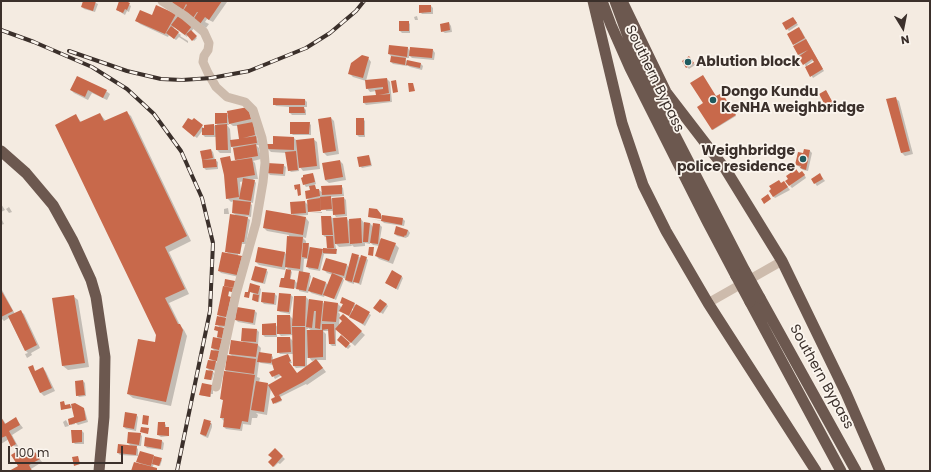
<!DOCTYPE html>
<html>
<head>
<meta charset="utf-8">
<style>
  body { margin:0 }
  #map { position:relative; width:931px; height:472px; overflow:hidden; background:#f4ebe1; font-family:Poppins,sans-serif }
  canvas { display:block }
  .frame { position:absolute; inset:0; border:2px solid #3b302b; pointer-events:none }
  .north { position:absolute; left:883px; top:8px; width:40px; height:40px; -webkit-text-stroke:3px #fbf5ee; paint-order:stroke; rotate:170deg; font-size:11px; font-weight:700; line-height:16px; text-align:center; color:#3b302b }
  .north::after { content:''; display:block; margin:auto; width:14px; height:18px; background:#3b302b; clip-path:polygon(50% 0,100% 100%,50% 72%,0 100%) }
  .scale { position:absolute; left:8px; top:446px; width:115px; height:18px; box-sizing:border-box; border:2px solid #3b302b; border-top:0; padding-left:5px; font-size:12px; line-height:14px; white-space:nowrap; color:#3b302b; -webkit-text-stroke:3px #fbf5ee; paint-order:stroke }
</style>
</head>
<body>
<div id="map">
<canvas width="931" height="472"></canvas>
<div class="frame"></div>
<div class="north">N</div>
<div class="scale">100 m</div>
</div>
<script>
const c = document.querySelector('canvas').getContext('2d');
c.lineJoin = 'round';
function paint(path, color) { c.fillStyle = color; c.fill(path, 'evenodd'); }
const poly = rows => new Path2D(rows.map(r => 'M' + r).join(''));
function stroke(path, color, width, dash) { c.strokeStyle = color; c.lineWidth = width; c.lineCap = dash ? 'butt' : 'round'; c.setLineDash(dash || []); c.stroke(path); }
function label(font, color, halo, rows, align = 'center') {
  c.font = font + ' Poppins,sans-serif'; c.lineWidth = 3.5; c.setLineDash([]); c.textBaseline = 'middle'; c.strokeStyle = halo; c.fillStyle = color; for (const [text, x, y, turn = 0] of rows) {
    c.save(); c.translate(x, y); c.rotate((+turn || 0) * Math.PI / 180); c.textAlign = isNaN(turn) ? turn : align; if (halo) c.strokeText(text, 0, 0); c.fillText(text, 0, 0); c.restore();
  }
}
paint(poly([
  [84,1,92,1,98,4,95,12,84,9,82,7],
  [120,1,124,1,131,6,129,12,127,11,125,15,117,10],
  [175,1,226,1,227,2,213,22,207,19,205,22,209,24,206,28,175,5],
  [431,6,433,8,433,14,422,14,420,12],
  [176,15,194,28,191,32,197,38,194,41,188,35,187,37,174,27,173,29,181,35,180,36,188,41,188,43,179,37,176,40,169,35,168,37,140,24,136,20,152,16],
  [417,16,418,20,415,20,414,17],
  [795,20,798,25,789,31,787,29],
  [408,22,410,24,410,33,402,33,400,31],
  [449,23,451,26,452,32,445,33,442,31],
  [801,30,824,71,813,78,794,47,796,46,794,44],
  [814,60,816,62,808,67,807,65],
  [390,46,408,48,410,51,433,50,435,53,434,60,412,58,409,55,409,58,404,58,407,61,421,64,423,66,422,70,410,67,407,65,407,66,393,64,391,62,392,57,389,54],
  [368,58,371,62,366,81,387,79,390,82,392,102,366,105,364,103,378,96,376,91,370,92,367,88,366,81,353,77,350,74],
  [691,59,695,65,689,69,687,67],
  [77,77,106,91,110,94,107,100,92,93,88,100,74,93,71,90],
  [826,91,834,105,828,108,826,106],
  [722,95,736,116,713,130,704,103],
  [895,98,899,101,913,154,905,156,902,153],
  [305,100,307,102,307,107,303,107,306,110,306,115,292,115,290,113,290,107,276,106,274,104],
  [248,108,254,126,259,145,256,145,259,148,261,159,253,161,255,163,258,179,253,179,256,183,253,203,249,202,252,205,251,217,245,216,250,220,246,244,242,244,240,254,238,254,238,256,243,259,239,277,221,273,219,271,229,254,226,251,237,216,233,213,234,201,231,202,227,198,229,157,232,162,238,162,236,160,234,149,231,146,231,153,220,153,217,150,216,137,205,137,203,135,203,130,197,138,185,129,194,120,205,129,214,125,216,128,218,126,216,123,226,114,229,116],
  [228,122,233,126,238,126,241,139,231,141,230,129,227,125,229,125],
  [244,181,241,192,240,182],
  [126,112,131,116,191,241,169,252,189,294,169,303,180,325,184,330,187,336,171,406,133,398,128,394,156,343,157,334,76,116,82,123,100,114,106,121],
  [331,118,334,121,339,154,327,156,324,153],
  [357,119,363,119,365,121,365,137,359,137,357,135],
  [309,123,311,125,311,135,293,135,291,133],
  [294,138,297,141,313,139,317,142,320,169,303,171,299,166,299,171,291,172,289,170,286,153,271,152,268,149,274,145],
  [211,150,213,152,215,160,218,162,218,169,206,170,204,168,204,161,202,159],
  [805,150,810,151,812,153,808,171,803,170,797,165,804,154],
  [368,156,370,158,372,166,362,168,360,166],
  [340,161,343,164,346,180,329,183,325,180],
  [283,165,286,167,285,176,270,175,268,173],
  [312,174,314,176,316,184,314,185,317,190,319,190,323,193,341,186,343,188,344,196,330,197,332,199,344,198,346,200,347,216,336,217,334,214,334,211,326,211,326,210,322,209,322,210,309,211,309,212,308,211,308,215,295,216,306,218,309,222,306,238,302,237,306,241,306,244,308,244,310,248,322,250,324,252,329,250,328,248,327,237,325,237,323,235,322,217,331,217,334,219,346,218,350,222,361,219,364,223,370,223,373,227,374,224,380,225,382,227,380,239,395,244,399,248,393,264,379,259,377,257,380,246,373,245,370,242,370,244,365,243,365,246,354,247,351,244,352,246,339,247,335,243,337,254,324,254,320,271,309,269,307,266,308,259,304,259,303,273,309,274,311,276,309,287,310,287,326,283,328,285,333,275,327,273,323,269,347,265,349,268,353,254,361,258,366,258,368,260,361,285,354,282,354,284,348,282,346,280,346,279,341,277,344,280,336,300,325,294,324,297,311,293,309,290,308,293,299,291,299,289,281,286,281,287,280,286,287,280,290,271,286,267,285,270,259,265,256,262,285,253,287,255,289,235,267,231,264,228,295,216,292,214,305,202,308,205,309,200,307,198,311,191,310,186,306,187,304,184],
  [290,270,300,271,298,284,295,281,290,281,292,272],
  [799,174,804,174,806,178,792,188,790,186],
  [822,177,825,181,817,186,812,179],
  [784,182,790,190,775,198,773,196],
  [1,204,5,210,1,212],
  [9,207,12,212,9,213,6,209],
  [228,208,229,214,224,214,224,209],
  [376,210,382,216,403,219,405,221,404,226,384,223,382,221,371,219,385,221,386,219,369,217],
  [322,212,322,213,310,213],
  [1,218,4,224,1,225],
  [408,230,410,233,408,237,407,237,406,238,397,236,395,234],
  [266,270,268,272,265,284,255,282,252,280],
  [401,276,403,278,398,290,386,283],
  [225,286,230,287,233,290,232,292,229,292,228,297,230,298,228,318,225,317,228,321,226,328,222,327,226,331,221,352,218,351,221,354,219,362,215,361,218,364,216,371,211,370,214,373,212,380,206,379,211,372,207,368,214,362,211,359,215,351,212,348,217,339,219,332,215,330,220,328,217,324,221,318,218,314,228,288],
  [259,287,261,289,259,302,254,301,254,294,249,291],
  [1,288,15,314,20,311,24,314,40,348,31,353,32,355,27,358,25,354,28,353,25,350,9,318,4,321,1,318],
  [263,293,275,294,277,296,276,305,264,304,262,302],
  [291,295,293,297,290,314,280,312,278,310],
  [73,296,78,300,89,367,68,370,63,366],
  [295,297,306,297,309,300,322,302,325,304,338,304,342,308,343,304,341,302,354,304,371,315,365,326,341,311,338,312,340,314,339,325,343,321,343,316,365,335,355,346,336,329,336,346,332,346,330,344,330,331,323,331,326,334,326,360,317,360,326,372,307,385,306,384,280,397,282,401,275,404,277,397,271,388,267,415,256,413,258,415,257,418,252,418,251,425,243,424,242,431,226,429,224,427,224,421,221,418,224,401,221,399,228,356,233,357,230,354,245,343,242,341,257,330,259,332,258,345,261,348,260,354,271,355,273,357,273,360,288,355,292,363,290,363,300,379,306,367,296,368,294,366,293,354,280,354,278,352,290,338,293,341,293,335,281,336,277,332,277,337,265,337,263,335,275,324,278,328,290,316,293,319],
  [352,308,364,315,364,317,351,310],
  [308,328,312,331,308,331,306,329,308,329],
  [308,356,312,361,316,360,307,367,307,358,308,358],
  [259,362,261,363,274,365,275,370,271,372,275,379,282,375,284,378,269,385,268,384,259,382,260,378,257,377],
  [386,304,388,306,383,314,377,310],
  [255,311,257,313,255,325,238,322,236,320],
  [341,337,351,346,348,349,338,340],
  [33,367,35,372,43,368,46,372,55,391,44,396,41,393,29,368],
  [83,381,85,383,86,396,79,397,77,395],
  [211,385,213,388,213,394,211,394,211,397,200,395],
  [70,405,73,408,83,409,85,411,88,422,78,425,75,422,75,424,71,425,70,424,75,418,73,408,62,409,65,406],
  [136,414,138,417,136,431,126,429,124,427],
  [1,417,6,424,16,419,23,428,12,435,19,448,16,449,9,439,1,444],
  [66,420,69,426,65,427,63,422],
  [210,422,212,424,212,427,208,438,203,436,201,434],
  [164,423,166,425,166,428,169,429,169,436,161,437,158,435],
  [82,431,84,433,84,444,75,444,73,442],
  [140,434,142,436,141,446,135,446,138,449,138,456,120,455,118,453,131,446,128,443],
  [146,438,162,441,164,443,163,450,147,448,145,446],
  [275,450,285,459,280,464,278,463,274,467,269,462,273,458],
  [19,451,25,459,35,453,42,462,31,469,33,471,11,471,19,466],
  [153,456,162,460,160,466,154,464,152,468,159,471,132,471,142,465,138,461]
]), '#0003');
paint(poly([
  [83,1,96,1,93,11,81,7],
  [119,1,126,1,130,3,127,10,125,9,123,13,116,10],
  [173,1,222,1,209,20,205,17,200,24,193,20,198,12,197,12,193,18,183,11,187,5,186,4,183,10,172,3],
  [156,5,176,14,165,34,135,21,140,10,152,15],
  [419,5,431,5,431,12,419,13],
  [179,15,192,26,185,35,171,25],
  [793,17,797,23,786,30,782,23],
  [399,21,409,21,409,31,399,31],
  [449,22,450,30,441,32,440,24],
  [171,26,179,32,174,39,166,33],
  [799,27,805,38,793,45,787,34],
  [191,30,197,36,192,41,186,34],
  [806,39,823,69,810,77,805,67,814,62,812,59,803,65,798,57,808,50,798,55,793,46],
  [389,45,408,47,407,57,388,54],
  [410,47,433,49,432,58,409,56],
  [362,55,369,57,363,78,348,74,351,63],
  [391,56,406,58,405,65,390,62],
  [689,56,694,63,686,68,682,61],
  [407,60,421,63,420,68,406,65],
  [703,75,716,96,722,93,736,115,712,130,697,107,703,103,690,83],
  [77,76,107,90,103,98,88,90,85,97,70,90],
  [387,78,389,93,379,95,390,94,390,101,363,103,363,96,376,95,375,90,383,89,383,87,366,89,365,80],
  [396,80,398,92,393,93,391,81],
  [408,83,413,83,415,91,409,92],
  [826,90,833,103,826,107,819,94],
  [896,97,910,151,901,153,886,99],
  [273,98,305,99,305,105,273,105],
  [248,107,251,119,229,124,227,111],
  [289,107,304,107,305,113,289,113],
  [127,111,187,236,165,247,185,289,165,298,178,324,180,324,183,330,166,402,127,394,138,339,155,342,156,335,55,125,76,114,80,122,100,113,104,121],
  [215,113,227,113,227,123,215,124],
  [331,117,336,151,323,153,318,119],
  [188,118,192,120,194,118,203,125,194,137,182,127],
  [356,118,364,118,364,135,356,135],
  [253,122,255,135,243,138,256,136,257,143,231,147,230,140,239,139,237,125],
  [290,122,310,122,309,134,290,134],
  [214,124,214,135,202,135,202,128,204,128,204,125],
  [227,124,228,150,216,150,215,125],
  [273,136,294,137,294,150,267,149,267,144,273,144],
  [314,138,317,166,299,168,296,140],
  [256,144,258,156,235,160,233,148],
  [211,149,213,158,202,160,200,151],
  [804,149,810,150,806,170,800,168,801,166,795,165,798,152,803,153],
  [296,151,298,170,288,171,285,152],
  [369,155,371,165,359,167,357,157],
  [230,156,231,161,252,158,255,175,237,178,239,197,226,199,224,175,220,158],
  [216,159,217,167,203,168,202,160],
  [340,160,343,177,325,180,322,163],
  [267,163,284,164,283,174,267,173],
  [796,169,799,173,802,171,805,175,789,186,785,181,788,179,786,176],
  [313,173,315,182,303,185,301,178,303,177,303,175],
  [820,173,823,179,814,184,811,179],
  [243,178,255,180,251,201,239,199],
  [779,180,781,183,784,181,788,187,773,197,769,191,771,189,769,186],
  [300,184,301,195,298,196,297,189,295,190,294,185],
  [315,185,316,189,319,189,320,196,306,199,305,191,310,190,309,186],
  [342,185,342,194,322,195,321,186],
  [768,194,771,199,764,204,761,199],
  [331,196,332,209,321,210,320,197],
  [344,197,345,214,333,215,332,198],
  [320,198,321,211,308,212,307,200],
  [233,200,251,202,249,215,232,213],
  [305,201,306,213,291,214,290,202],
  [369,208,377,209,381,214,381,219,368,217],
  [266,210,306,217,303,235,263,228],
  [230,214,248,217,244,242,242,242,240,254,225,252],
  [382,215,403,218,402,225,381,221],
  [321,216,331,216,333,235,322,235],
  [347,217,349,243,335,244,333,218],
  [361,218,362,243,350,244,349,219],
  [364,222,370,223,368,242,363,242],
  [373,223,380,224,378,244,370,243],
  [396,226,408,230,406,236,405,235,404,237,394,234],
  [287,236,303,237,300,269,285,267],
  [326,236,333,236,334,248,327,248],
  [381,238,396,243,389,261,375,256],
  [303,243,309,243,307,258,302,257],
  [258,247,285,252,282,267,255,262],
  [310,247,323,249,318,269,306,267],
  [369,247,374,247,373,256,368,255],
  [323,248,337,249,336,254,323,253],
  [222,252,242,256,237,275,218,271],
  [352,253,359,255,352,282,345,280],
  [361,255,367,257,359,283,353,282],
  [326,258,347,264,344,276,322,270],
  [255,266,267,269,263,283,251,280],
  [286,269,291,270,290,279,295,280,294,289,279,287,281,278,284,278],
  [392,270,402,276,396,289,385,283],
  [299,271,310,273,306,291,296,289],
  [332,273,343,278,334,299,323,295],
  [313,277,326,282,322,295,308,291],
  [225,279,235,281,234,288,224,286],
  [250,283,260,286,258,294,250,292,249,298,244,297,245,292,248,292],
  [223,286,233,288,232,292,229,291,228,296,231,297,226,317,217,315],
  [1,290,13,311,1,317],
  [262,292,275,293,274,304,261,302],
  [279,293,291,294,289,312,277,311],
  [253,294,259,295,258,302,252,300],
  [74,295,85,363,62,366,52,298],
  [294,296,306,296,305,326,292,326],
  [342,297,355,303,349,316,339,311,343,304,340,303],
  [309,299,323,301,320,329,315,328,316,311,314,311,312,328,306,327],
  [380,299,387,304,380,313,373,308],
  [324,301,338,303,336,322,322,321],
  [356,304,370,312,363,324,349,317],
  [237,307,255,310,253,323,235,320],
  [21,310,37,345,25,351,8,316],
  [343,314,362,331,351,343,335,329,342,321,339,318],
  [277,315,290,315,291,334,277,334],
  [217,316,226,318,225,326,215,325],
  [276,323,276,335,262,335,262,324],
  [322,324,334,324,335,344,329,344,328,329,322,330],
  [215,326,224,328,222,338,217,337,218,331,214,330],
  [292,327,305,327,305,366,293,366],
  [242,328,257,329,256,342,241,341],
  [307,330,323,330,323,357,308,358],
  [341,335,350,343,346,348,337,340],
  [213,337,222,339,219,350,211,348],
  [277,337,290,337,291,352,277,353],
  [231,340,258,344,256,357,229,354],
  [211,350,219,351,217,361,209,359],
  [259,352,272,354,271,363,257,362],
  [288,354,291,361,289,362,297,373,316,359,323,368,303,382,275,397,268,385,282,377,279,374,272,377,269,372,274,370,271,360],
  [227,355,256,359,254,374,225,370],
  [208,360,216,361,214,370,206,368],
  [33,365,35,371,43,367,52,388,40,393,28,367],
  [206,370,213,371,211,380,204,379],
  [224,371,255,375,248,422,242,421,240,429,223,427,224,418,220,418,223,400,220,399],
  [83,380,85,395,76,396,75,381],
  [256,381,268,383,264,412,251,410],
  [202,383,212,385,210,397,199,395],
  [279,395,282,400,273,404,271,399],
  [64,401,65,405,70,404,71,408,61,410,60,402],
  [75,403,84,408,86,420,69,425,68,419,74,417,71,404],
  [125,412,137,414,134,429,123,427],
  [143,415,149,416,148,425,142,424],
  [1,417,5,424,16,417,20,425,9,431,16,444,11,447,6,436,1,438],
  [204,419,211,421,210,423,211,423,206,436,200,434],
  [158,422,165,422,165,427,169,427,169,436,157,435],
  [141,427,149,428,148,434,140,432],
  [71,430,82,430,82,442,72,443],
  [128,432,141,433,139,445,127,443],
  [145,437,162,440,161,449,144,446],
  [118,444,137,446,136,455,117,453],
  [275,448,283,456,273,467,268,462,272,458,268,455],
  [19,450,24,458,35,452,40,459,29,465,32,471,9,471,18,466,11,455],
  [140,451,154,455,151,466,136,462],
  [78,456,80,464,74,466,72,457],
  [154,456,162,458,159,466,152,464],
  [134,462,157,468,157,471,141,471,142,467,141,471,131,471]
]), '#c8694b');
stroke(poly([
  [162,1,185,16,204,32,209,43,208,50,204,56,203,62,208,73,216,87,227,97,245,102,253,110,262,138,264,150,265,163,263,182,256,223,236,294,216,387],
  [708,303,782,261]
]), '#cdbbac', 9);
stroke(poly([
  [593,1,622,123,643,185,666,231,708,303,816,471],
  [602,1,611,25,630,68,707,221,736,276],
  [615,1,632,47,648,83,745,271],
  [622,1,666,92,726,170,782,261,846,393,880,471],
  [1,151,26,173,53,205,73,241,91,280,96,297,105,357,104,417,99,471],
  [760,298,856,471],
  [750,302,841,471]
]), '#6c584f', 11);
const rail = poly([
  [1,30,34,42,92,67,127,89,154,114,181,151,202,198,213,243,210,311,177,471],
  [69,51,127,71,161,79,182,80,211,78,249,71,306,48,330,33,356,11,364,1]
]);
stroke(rail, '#3b302b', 4);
stroke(rail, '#fbf5ee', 2.5, [8]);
stroke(poly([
  [745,271,760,298],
  [736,276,750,302]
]), '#6c584f', 11);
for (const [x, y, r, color] of [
  [688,62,4,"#1f5a5e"],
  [713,100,4,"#1f5a5e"],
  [803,159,4,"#1f5a5e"]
]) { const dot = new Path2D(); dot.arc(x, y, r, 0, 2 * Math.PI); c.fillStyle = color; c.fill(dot); stroke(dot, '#fbf5ee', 1.5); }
label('bold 14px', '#3b302b', '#fbf5ee', [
  ["Ablution block",696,62],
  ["Dongo Kundu",721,92],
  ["KeNHA weighbridge",721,108],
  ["Weighbridge",795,151,"right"],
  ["police residence",795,167,"right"]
], 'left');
label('14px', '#3b302b', '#fbf5ee', [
  ["Southern Bypass",654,79,64],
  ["Southern Bypass",821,377,61]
]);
</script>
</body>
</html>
